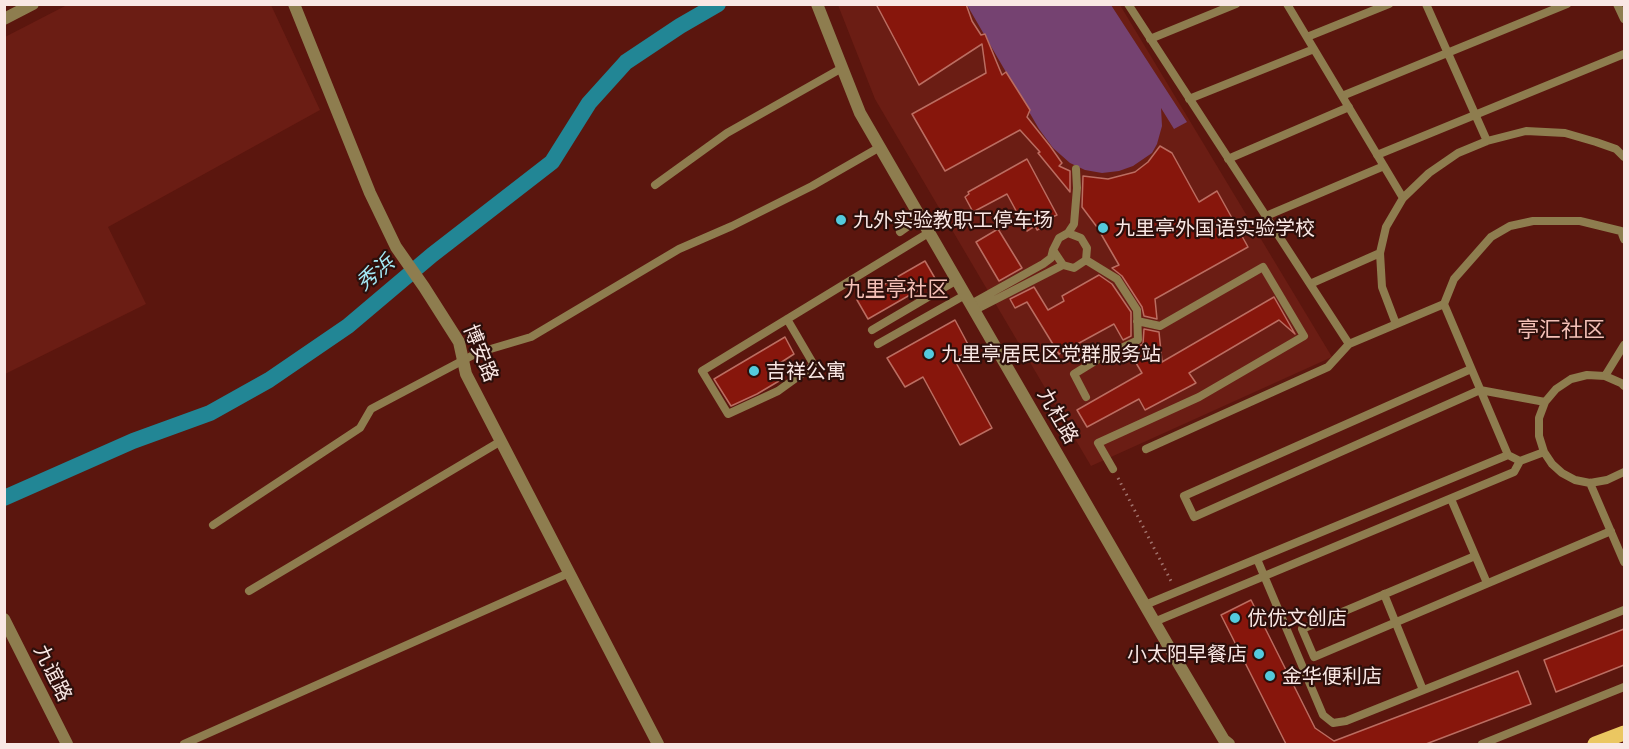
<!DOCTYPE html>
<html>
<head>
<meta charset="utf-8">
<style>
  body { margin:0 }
  #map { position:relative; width:1629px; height:749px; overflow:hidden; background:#5b160e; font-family:"Exo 2",sans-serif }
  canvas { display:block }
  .frame { position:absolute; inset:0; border:6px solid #f9e7e4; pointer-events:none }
</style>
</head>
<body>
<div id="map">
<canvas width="1629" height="749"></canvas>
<div class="frame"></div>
</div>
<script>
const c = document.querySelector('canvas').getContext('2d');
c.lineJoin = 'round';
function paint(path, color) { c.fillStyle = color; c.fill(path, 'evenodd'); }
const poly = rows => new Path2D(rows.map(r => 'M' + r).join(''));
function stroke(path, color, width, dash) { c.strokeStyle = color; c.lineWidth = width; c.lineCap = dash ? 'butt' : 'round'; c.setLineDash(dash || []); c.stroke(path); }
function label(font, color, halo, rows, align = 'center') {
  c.font = font + ' "Exo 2","Noto Sans SC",sans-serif'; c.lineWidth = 4.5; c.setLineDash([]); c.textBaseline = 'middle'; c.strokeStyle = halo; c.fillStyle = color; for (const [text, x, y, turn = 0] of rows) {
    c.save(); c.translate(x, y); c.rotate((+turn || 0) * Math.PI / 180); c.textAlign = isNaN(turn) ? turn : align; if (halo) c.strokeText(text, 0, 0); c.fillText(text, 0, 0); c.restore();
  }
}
paint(poly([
  [67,5,271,5,320,110,108,227,146,304,5,374,5,37],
  [838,5,1120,5,1332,357,1091,466,875,99]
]), '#6b1d14');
paint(poly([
  [967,5,1111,5,1187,122,1174,129,1161,108,1162,126,1157,144,1152,153,1133,166,1119,171,1102,173,1085,170,1070,163,1053,148,1039,129]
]), '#754271');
stroke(poly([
  [4,498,133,441,210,413,269,380,348,326,432,255,552,162,589,103,626,62,680,26,718,4]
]), '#228695', 16);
const building = poly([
  [876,4,966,4,972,21,981,35,985,34,1002,75,1006,72,1030,110,1027,117,1050,146,1062,163,1059,166,1070,171,1070,192,1038,153,1040,152,1020,130,945,171,912,114,986,73,982,44,919,85,876,4],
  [1160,146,1172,153,1199,202,1217,191,1248,247,1155,299,1157,319,1144,316,1142,307,1122,276,1112,268,1119,265,1097,227,1082,207,1083,176,1108,179,1135,172,1148,162,1160,146],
  [1027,159,1057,215,1050,218,1052,222,1037,230,1035,226,1027,231,1007,194,973,212,965,197,969,194,968,192,1027,159],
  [998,229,1022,268,999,281,976,242,998,229],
  [925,261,936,280,868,319,857,300,925,261],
  [1099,275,1112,284,1131,312,1131,336,1123,340,1114,324,1059,354,1027,302,1015,308,1010,299,1034,287,1048,310,1064,301,1062,296,1099,275],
  [1274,297,1295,334,1279,320,1189,373,1196,383,1145,410,1139,399,1087,427,1077,410,1142,373,1129,351,1143,344,1144,329,1159,332,1162,362,1274,297],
  [955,320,971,350,954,359,992,428,960,445,923,377,905,387,887,358,955,320],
  [785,337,794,354,777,365,784,378,757,394,731,406,714,379,785,337],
  [1251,600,1315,728,1334,741,1518,671,1531,704,1426,744,1286,744,1221,615,1251,600],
  [1624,629,1624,665,1556,692,1544,660,1624,629]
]);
paint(building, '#87160c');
stroke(building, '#bb6d61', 1.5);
stroke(poly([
  [1118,478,1171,581]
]), '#a1736d', 3, [1.5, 4.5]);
stroke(poly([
  [1128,4,1349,344],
  [1287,4,1403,198],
  [1426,4,1487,141],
  [1617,4,1624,19],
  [1307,37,1389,4],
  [1150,39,1236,4],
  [1342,96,1567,4],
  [1189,99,1314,49],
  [1377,155,1624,54],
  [1228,159,1349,107],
  [655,185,727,133,842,68],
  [1266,216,1384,166],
  [900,232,921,217],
  [1068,233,1081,238,1087,248,1086,260,1074,268,1063,265,1053,250,1059,238,1068,233,1074,224,1077,188,1076,169],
  [1086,260,1117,279,1137,310,1138,340,1100,358,1074,374,1086,397],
  [1310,284,1380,253],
  [971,304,1043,264,1051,258,1053,250],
  [975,310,1063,265],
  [787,319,814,365,778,391,728,414,702,371,930,232],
  [1396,324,1382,287,1380,253,1386,227,1403,198,1429,173,1458,153,1487,141,1526,131,1565,133,1596,142,1616,149,1624,157],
  [872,330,957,280],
  [878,344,965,295],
  [1471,369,1184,496,1194,517,1480,390,1545,402],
  [1605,376,1624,345],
  [1624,386,1621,383,1605,376,1587,375,1571,379,1556,389,1545,402,1539,418,1539,436,1544,452,1552,464,1562,473,1575,480,1590,483,1607,480,1624,472],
  [1146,449,1328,367,1349,344,1444,304],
  [1508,455,1444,304,1454,279,1491,237,1510,226,1533,221,1580,221,1621,231,1624,239],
  [1113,469,1098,443,1199,397,1304,336,1263,267,1160,326,1137,321],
  [1590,483,1624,562],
  [1451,499,1487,583],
  [213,525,360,428,371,409,477,353,531,337,679,249,732,226,812,186,880,147],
  [1475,556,1302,629,1314,657,1611,531],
  [1257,559,1323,715,1333,723,1346,721,1624,610],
  [249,591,501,441],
  [1384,594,1423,690],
  [1145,605,1508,455,1520,461],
  [1154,622,1514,472,1520,461,1544,452],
  [184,744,569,573],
  [1482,744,1624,687]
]), '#8e7d4f', 8);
stroke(poly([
  [294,4,370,193,396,247,424,287,459,342,466,374,658,744],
  [817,4,860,113,1180,666,1224,740,1229,744],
  [4,19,33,4],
  [4,619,67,744]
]), '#8e7d4f', 12);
stroke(poly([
  [1595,744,1624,733]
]), '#ebc761', 15);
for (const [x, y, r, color] of [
  [841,220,6,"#54cadd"],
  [1103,228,6,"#54cadd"],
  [929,354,6,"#54cadd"],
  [754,371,6,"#54cadd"],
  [1235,618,6,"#54cadd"],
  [1259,654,6,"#54cadd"],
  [1270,676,6,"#54cadd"]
]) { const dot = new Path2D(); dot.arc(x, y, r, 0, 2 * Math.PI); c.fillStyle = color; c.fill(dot); stroke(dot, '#2d0f0b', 2); }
label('20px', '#f9e7e4', '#2d0f0b', [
  ["九外实验教职工停车场",853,220],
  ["九里亭外国语实验学校",1115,228],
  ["九里亭居民区党群服务站",941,354],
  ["吉祥公寓",766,371],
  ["优优文创店",1247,618],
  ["小太阳早餐店",1247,654,"right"],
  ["金华便利店",1282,676]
], 'left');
label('20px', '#f9e7e4', '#2d0f0b', [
  ["博安路",481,353,68],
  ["九杜路",1058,416,60],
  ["九谊路",53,673,64]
]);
label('italic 21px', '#a5ebf8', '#2d0f0b', [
  ["秀浜",375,273,-40]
]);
label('21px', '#f4c0b7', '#2d0f0b', [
  ["九里亭社区",896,289]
]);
label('22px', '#f4c0b7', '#2d0f0b', [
  ["亭汇社区",1561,330]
]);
</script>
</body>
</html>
